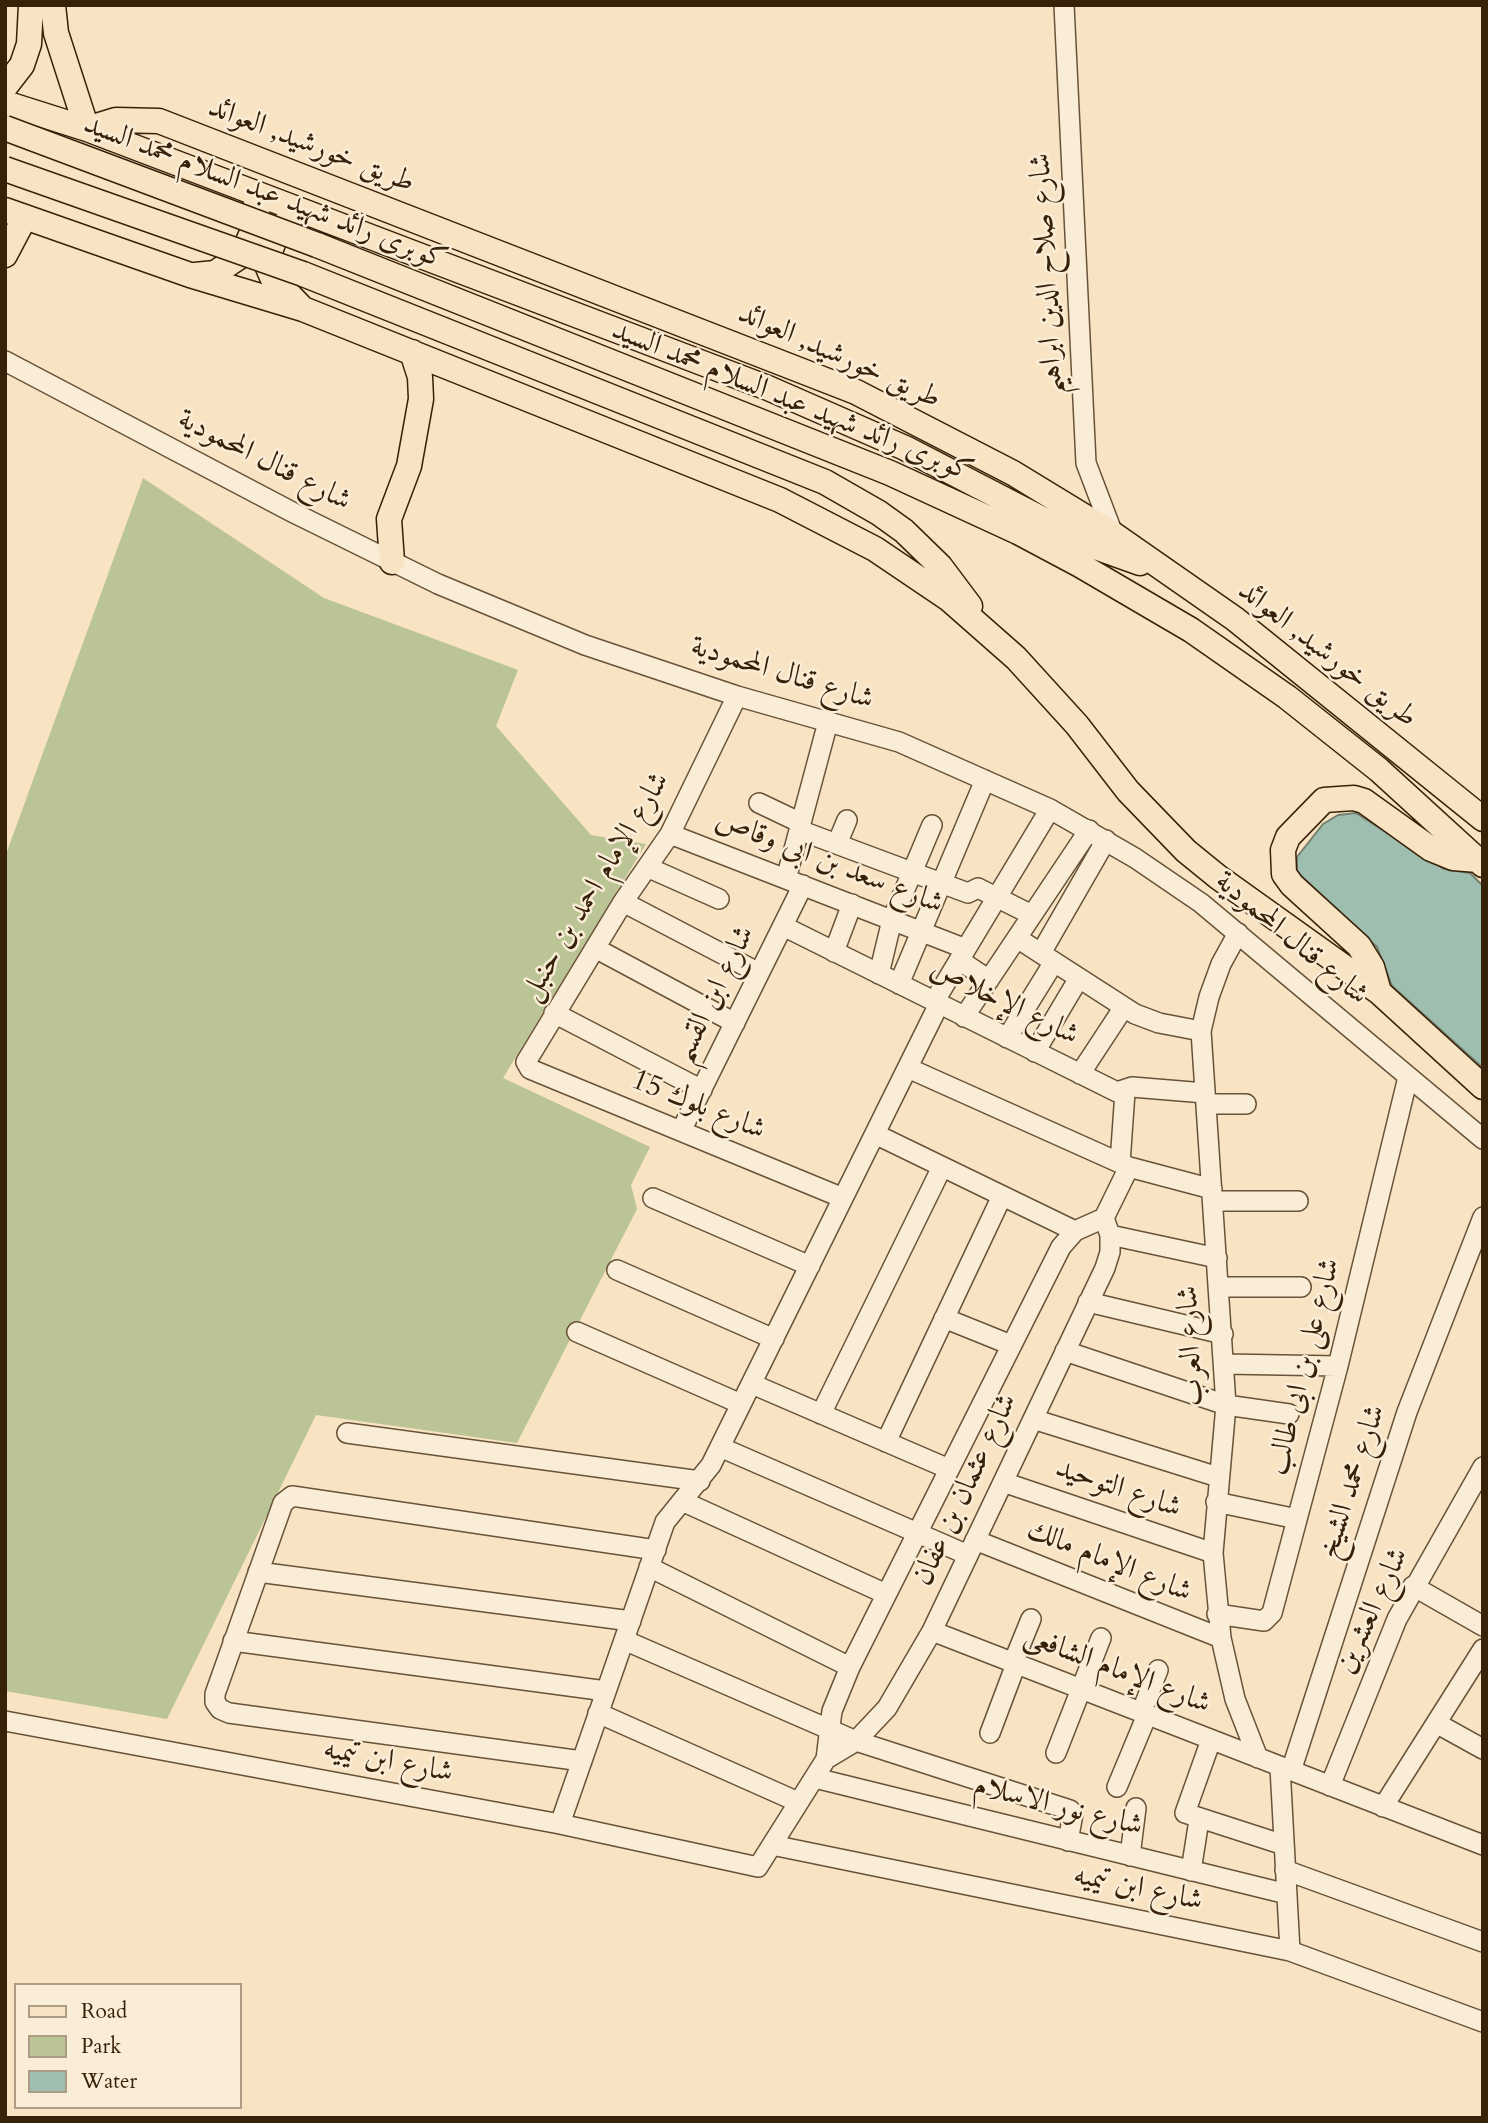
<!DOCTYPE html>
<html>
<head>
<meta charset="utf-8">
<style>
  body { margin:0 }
  #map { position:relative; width:1488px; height:2123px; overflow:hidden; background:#f8e3c3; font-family:Cardo,serif }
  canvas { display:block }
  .frame { position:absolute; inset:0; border:7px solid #382109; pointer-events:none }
  .legend { position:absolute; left:14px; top:1983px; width:228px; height:126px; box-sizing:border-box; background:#faedd8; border:2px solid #ac9b85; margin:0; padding:9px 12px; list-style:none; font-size:21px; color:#382109 }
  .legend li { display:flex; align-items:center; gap:14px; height:35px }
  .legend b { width:35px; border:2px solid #ac9b85 }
</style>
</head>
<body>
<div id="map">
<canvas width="1488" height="2123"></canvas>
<div class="frame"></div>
<ul class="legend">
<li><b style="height:9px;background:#f8e3c3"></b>Road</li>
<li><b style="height:19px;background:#bbc495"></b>Park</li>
<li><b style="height:19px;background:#9ebeb0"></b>Water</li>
</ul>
</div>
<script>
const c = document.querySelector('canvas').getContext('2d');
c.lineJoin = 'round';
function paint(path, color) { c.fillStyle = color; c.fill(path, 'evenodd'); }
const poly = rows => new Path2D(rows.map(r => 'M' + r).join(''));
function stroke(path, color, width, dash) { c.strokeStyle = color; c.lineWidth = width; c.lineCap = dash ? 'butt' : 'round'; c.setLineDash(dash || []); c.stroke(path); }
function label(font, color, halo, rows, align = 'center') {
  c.font = font + ' Cardo,Amiri,serif'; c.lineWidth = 5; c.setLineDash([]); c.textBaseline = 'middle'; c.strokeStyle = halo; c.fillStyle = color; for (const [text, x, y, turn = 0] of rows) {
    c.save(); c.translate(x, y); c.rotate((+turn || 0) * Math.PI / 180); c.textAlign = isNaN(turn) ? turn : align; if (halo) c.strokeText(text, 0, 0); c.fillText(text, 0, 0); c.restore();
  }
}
paint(poly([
  [143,478,324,598,518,670,496,726,591,835,646,844,503,1078,650,1147,631,1185,637,1209,517,1443,316,1415,167,1719,5,1691,5,857]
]), '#bbc495');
const water = poly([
  [1356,813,1444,869,1470,873,1483,886,1483,1068,1392,986,1377,947,1297,872,1297,857,1323,824,1338,815,1356,813]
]);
paint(water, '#9ebeb0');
stroke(water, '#757f6d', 2);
const minor = poly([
  [1064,5,1086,463,1113,534],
  [5,361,294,513,438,584,585,645,737,696,899,742,1050,809,1135,858,1201,903,1483,1139],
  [737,696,670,834,623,902,526,1062,530,1069,843,1198],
  [759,803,801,823],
  [799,830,968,893,978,888,1032,915],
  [670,834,966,949],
  [837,844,847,820],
  [647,867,719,899],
  [786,879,828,722],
  [623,902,759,973],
  [783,926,1117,1092,1132,1087,1205,1093],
  [1238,933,1221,964,1209,997,1201,1031,1226,1405,1213,1553,1221,1638,1235,1699,1258,1758],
  [1017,938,1135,1014,1159,1023,1201,1031],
  [595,948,735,1023],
  [834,952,852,904],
  [1041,953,1106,840],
  [959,960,989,980],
  [879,974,892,920,932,825],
  [899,984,985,780],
  [934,1002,1050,809],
  [554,1013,702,1090],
  [964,1017,1089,830],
  [1007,1038,1054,962],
  [1035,1052,1079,978],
  [908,1068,1129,1167,1212,1189],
  [1080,1074,1124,1007],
  [1206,1104,1246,1104],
  [681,1131,803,885],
  [875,1134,1075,1231],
  [1120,1163,1125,1092],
  [653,1198,810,1266],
  [1213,1201,1298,1201],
  [1110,1235,1217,1258],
  [617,1270,774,1339],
  [1219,1287,1301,1287],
  [1088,1302,1223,1334],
  [944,1318,1011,1345],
  [577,1332,741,1404],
  [1065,1351,1226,1405,1289,1414],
  [1225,1364,1338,1366],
  [752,1384,949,1469],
  [821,1414,942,1167],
  [1033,1419,1218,1477],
  [347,1433,700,1481],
  [886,1442,1002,1196],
  [720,1447,968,1555],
  [1003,1482,1213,1553],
  [682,1501,886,1594],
  [1216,1502,1297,1519],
  [975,1540,1221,1638],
  [649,1567,850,1667],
  [258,1572,631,1621],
  [1413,1586,1483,1626],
  [1217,1614,1264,1621,1272,1613,1338,1366,1408,1077],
  [932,1631,1483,1845],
  [624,1640,856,1741,1070,1810,1073,1814,1068,1841],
  [233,1641,606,1691],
  [1013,1663,1031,1619],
  [598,1713,798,1802],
  [1141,1713,1158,1670],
  [5,1721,560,1824,758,1867,826,1759,856,1741,887,1708,932,1631,1105,1268,1110,1252,1110,1235,1104,1218,1129,1167],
  [1436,1723,1483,1749],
  [990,1733,1016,1664],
  [1211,1740,1185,1813,1284,1845],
  [1056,1753,1101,1638],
  [826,1759,832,1711,850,1667,1061,1247,1075,1231,1104,1218],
  [582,1761,229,1713,220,1709,215,1702,215,1694,283,1503,292,1496,656,1550],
  [1280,1767,1290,1951],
  [1291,1771,1407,1412,1483,1217],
  [815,1778,1287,1894],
  [1330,1786,1397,1619,1483,1467],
  [1117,1787,1147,1715],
  [1383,1807,1483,1649],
  [560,1824,665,1522,711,1465,939,1004],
  [772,1845,1290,1951,1483,2022],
  [1130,1856,1136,1808],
  [1285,1870,1483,1942],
  [1191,1871,1199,1820]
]);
const major = poly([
  [53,5,56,33,87,129,116,120,159,121,856,392,1013,473,1113,534,1235,619,1483,819],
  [5,87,22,65,29,44,31,5],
  [5,103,87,129,768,388,905,448,1098,548,1140,563],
  [5,210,190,275,303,309,780,500,875,549,949,599,1016,658,1077,725,1128,791,1186,851,1218,877,1379,992,1483,1087],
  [293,216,278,230,266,263,272,277,300,306],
  [317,245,890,473,1018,532,1080,565,1191,630,1287,697,1379,770,1483,865],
  [5,255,25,217],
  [303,274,825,482,879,513,904,531,940,566,970,606],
  [195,275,215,273,242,255,258,219,256,202],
  [392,562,389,519,409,466,421,399,420,377,412,352],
  [1379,992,1372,967,1359,946,1292,885,1284,874,1283,850,1288,837,1324,800,1354,798,1364,801,1431,849,1453,858,1478,860]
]);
stroke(minor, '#685238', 22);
stroke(major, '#382109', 27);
stroke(minor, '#faedd8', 19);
stroke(major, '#f8e3c3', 24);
const majorBridge = poly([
  [5,128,317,245],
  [5,169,303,274]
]);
stroke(majorBridge, '#382109', 27, []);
stroke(majorBridge, '#f8e3c3', 24);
label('30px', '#382109', '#faedd8', [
  ["طريق خورشيد, العوائد",311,146,21],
  ["كوبرى رائد شهيد عبد السلام محمد السيد",265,193,21],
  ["شارع صلاح الدين ابراهيم",1048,274,-93],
  ["طريق خورشيد, العوائد",839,357,24],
  ["كوبرى رائد شهيد عبد السلام محمد السيد",792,402,22],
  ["شارع قنال المحمودية",264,461,27],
  ["طريق خورشيد, العوائد",1327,655,38],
  ["شارع قنال المحمودية",782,674,17],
  ["شارع سعد بن ابى وقاص",829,863,21],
  ["شارع الإمام احمد بن حنبل",596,887,-59],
  ["شارع قنال المحمودية",1291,939,40],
  ["شارع ابن القسم",715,995,-64],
  ["شارع الإخلاص",1004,1003,26],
  ["شارع بلوك 15",698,1106,22],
  ["شارع العرب",1192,1346,-93],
  ["شارع على بن ابى طالب",1305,1367,-76],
  ["شارع محمد الشيخ",1353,1482,-72],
  ["شارع التوحيد",1118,1489,19],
  ["شارع عثمان بن عفان",966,1490,-65],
  ["شارع الإمام مالك",1109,1562,22],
  ["شارع العشرين",1373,1611,-65],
  ["شارع الإمام الشافعى",1117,1671,21],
  ["شارع ابن تيميه",388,1762,11],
  ["شارع نور الاسلام",1058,1807,14],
  ["شارع ابن تيميه",1138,1889,12]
]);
</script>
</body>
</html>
